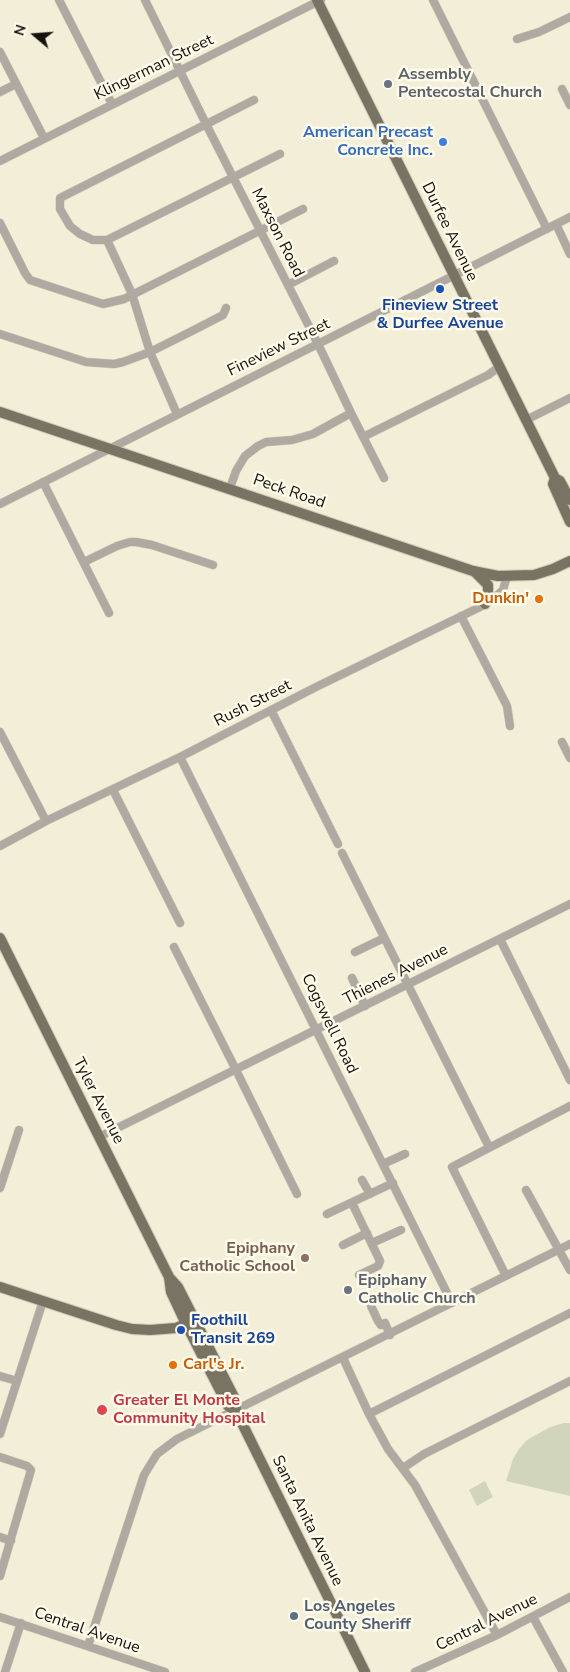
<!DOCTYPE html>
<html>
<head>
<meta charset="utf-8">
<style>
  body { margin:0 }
  #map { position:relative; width:570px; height:1672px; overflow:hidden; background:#f3eed8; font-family:"Nunito Sans",sans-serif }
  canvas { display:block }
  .north { position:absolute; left:10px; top:10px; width:50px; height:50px; -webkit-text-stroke:4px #fffbea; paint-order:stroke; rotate:288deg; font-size:14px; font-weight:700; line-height:20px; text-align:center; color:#14120b }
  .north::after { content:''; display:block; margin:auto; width:18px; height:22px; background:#14120b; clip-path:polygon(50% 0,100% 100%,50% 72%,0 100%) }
</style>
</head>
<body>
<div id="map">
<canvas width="570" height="1672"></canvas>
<div class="north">N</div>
</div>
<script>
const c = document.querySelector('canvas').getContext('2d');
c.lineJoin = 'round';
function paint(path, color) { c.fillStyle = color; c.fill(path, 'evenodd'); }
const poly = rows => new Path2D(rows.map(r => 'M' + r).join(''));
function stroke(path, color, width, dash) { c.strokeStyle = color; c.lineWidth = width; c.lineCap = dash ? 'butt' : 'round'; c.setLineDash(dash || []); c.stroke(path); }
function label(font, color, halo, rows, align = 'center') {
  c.font = font + ' "Nunito Sans",sans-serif'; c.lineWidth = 5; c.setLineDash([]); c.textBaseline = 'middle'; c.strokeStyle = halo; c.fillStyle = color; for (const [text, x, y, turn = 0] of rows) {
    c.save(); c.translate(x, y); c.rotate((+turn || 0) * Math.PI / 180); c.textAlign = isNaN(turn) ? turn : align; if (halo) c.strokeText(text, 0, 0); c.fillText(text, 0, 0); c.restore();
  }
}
paint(poly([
  [564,1423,570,1423,570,1496,506,1481,513,1459,519,1449,527,1440,550,1427],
  [485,1481,493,1497,477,1506,469,1490]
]), '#d1d5ba');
const minor = poly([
  [59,0,112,104],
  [145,0,206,124,318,344,351,413,384,478],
  [433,0,547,229],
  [517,39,539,32,570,17],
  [0,52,44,138],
  [562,89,570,105],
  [0,92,16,84],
  [0,161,321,0],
  [0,223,25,273,30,280,103,304,124,299,303,209],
  [556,224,570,254],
  [107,240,280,154],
  [288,285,334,261],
  [0,334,86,362,114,364,123,362,150,352,192,331,223,315,226,308],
  [177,414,150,352,132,294,107,240,93,240,80,234,70,226,60,209,60,198,254,100],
  [526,420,570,398],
  [363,437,488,375,499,367],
  [43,482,109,613],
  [230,488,236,471,245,456,258,446,266,442,292,440,313,434,351,413],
  [0,504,570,217],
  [84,562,117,546,130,542,136,542,152,545,213,565],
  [461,616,507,706,510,726],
  [271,710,338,844],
  [0,732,46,821],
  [562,742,570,758],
  [180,757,452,1303],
  [113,790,180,923],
  [0,846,46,821,182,756,314,688,478,608,492,600,503,590,507,576],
  [342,853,489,1147],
  [500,939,570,1080],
  [174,947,236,1070,297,1194],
  [355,952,384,938],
  [352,978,365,1006],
  [99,1137,570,904],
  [383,1164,405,1154],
  [362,1180,370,1194],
  [0,1188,19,1130],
  [526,1190,570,1270],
  [352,1203,380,1261,378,1266,359,1275],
  [327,1214,393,1183],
  [372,1243,401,1230],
  [343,1245,367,1233],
  [506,1276,452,1167,570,1106],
  [371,1306,378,1321,381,1325,385,1323,390,1335],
  [343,1358,369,1414,388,1449,415,1485,497,1635],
  [0,1376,17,1381],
  [369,1414,570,1313],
  [0,1434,43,1301],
  [0,1457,27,1466,31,1470,0,1576],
  [403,1468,424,1454,570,1381],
  [0,1537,11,1541],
  [0,1617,165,1672],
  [533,1617,563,1672],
  [88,1646,144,1475,157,1454,177,1439,570,1244],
  [5,1672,21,1623],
  [415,1672,497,1635,570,1597]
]);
const major = poly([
  [317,0,555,478,560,481,570,500],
  [0,412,473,571,498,576,534,575,553,569,570,561],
  [555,478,553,484,570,522],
  [474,571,488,585,488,596,485,604],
  [0,938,169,1277,171,1292,186,1324,228,1406,236,1411],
  [169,1277,178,1287,236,1401,236,1411,365,1672],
  [0,1287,116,1325,132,1329,150,1330,176,1328,191,1322]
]);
stroke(minor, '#cfcbb7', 9);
stroke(major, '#cfcbb7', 12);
stroke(minor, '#aeaaa1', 8);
stroke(major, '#787363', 10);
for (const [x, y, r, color] of [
  [388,84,5,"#6b7280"],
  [443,142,5,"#3f7fe0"],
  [440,289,5,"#1a4fb4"],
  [539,599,5,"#e8710a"],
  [305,1258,5,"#8d6e63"],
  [348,1290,5,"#6b7280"],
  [181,1330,5,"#1a4fb4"],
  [173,1365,5,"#e8710a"],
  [102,1410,6,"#e0444e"],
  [294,1616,5,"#5c6f8a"]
]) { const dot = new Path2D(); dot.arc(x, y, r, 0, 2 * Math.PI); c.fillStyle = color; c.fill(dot); stroke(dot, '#fffbea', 2); }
label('16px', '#14120b', '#fffbea', [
  ["Klingerman Street",154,68,-26],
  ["Durfee Avenue",449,232,64],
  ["Maxson Road",277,233,63],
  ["Fineview Street",279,348,-26],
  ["Peck Road",289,492,19],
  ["Rush Street",253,704,-27],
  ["Thienes Avenue",396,975,-27],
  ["Cogswell Road",329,1024,64],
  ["Tyler Avenue",98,1101,63],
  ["Santa Anita Avenue",307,1521,64],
  ["Central Avenue",487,1623,-26],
  ["Central Avenue",87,1631,19]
]);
label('bold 16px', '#5b616d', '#fffbea', [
  ["Assembly",398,75],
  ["Pentecostal Church",398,93],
  ["Epiphany",358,1281],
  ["Catholic Church",358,1299]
], 'left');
label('bold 16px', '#366cbe', '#fffbea', [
  ["American Precast",433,133],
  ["Concrete Inc.",433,151]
], 'right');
label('bold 16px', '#164399', '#fffbea', [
  ["Fineview Street",440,306],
  ["& Durfee Avenue",440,324],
  ["Foothill",191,1321,"left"],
  ["Transit 269",191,1339,"left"]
]);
label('bold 16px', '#c56008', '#fffbea', [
  ["Dunkin'",529,599],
  ["Carl's Jr.",183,1365,"left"]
], 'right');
label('bold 16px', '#785e54', '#fffbea', [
  ["Epiphany",295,1249],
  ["Catholic School",295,1267]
], 'right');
label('bold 16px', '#be3a42', '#fffbea', [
  ["Greater El Monte",113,1401],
  ["Community Hospital",113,1419]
], 'left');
label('bold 16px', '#4e5e75', '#fffbea', [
  ["Los Angeles",304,1607],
  ["County Sheriff",304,1625]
], 'left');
</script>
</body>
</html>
